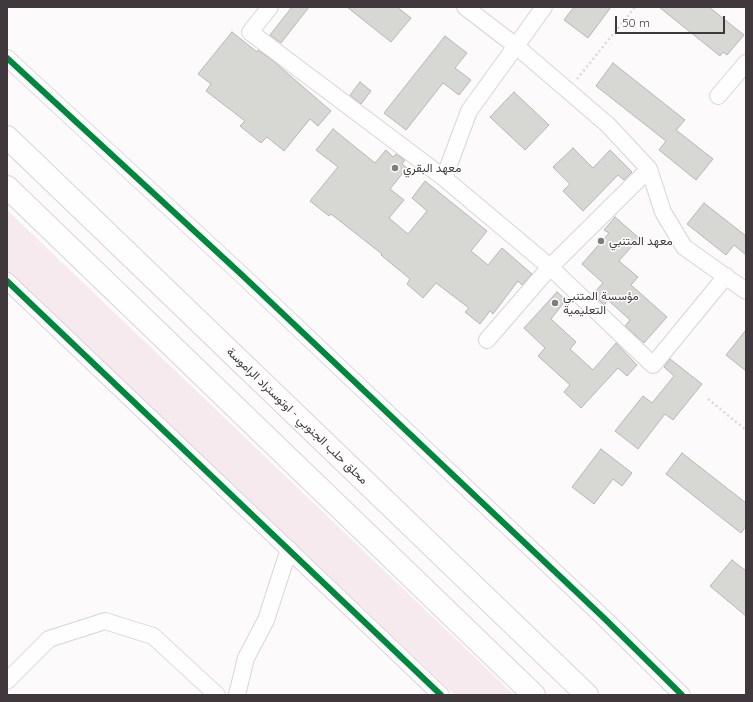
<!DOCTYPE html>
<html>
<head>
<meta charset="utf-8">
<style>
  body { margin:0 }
  #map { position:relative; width:753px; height:702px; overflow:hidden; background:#fcfafb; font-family:Quicksand,sans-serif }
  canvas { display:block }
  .frame { position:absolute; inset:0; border:8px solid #40383c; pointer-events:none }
  .scale { position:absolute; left:615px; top:16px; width:110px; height:18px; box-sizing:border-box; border:2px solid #40383c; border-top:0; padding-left:5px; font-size:12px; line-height:14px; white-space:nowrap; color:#40383c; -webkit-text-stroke:3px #fff; paint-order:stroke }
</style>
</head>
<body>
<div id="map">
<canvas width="753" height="702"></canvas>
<div class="frame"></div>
<div class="scale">50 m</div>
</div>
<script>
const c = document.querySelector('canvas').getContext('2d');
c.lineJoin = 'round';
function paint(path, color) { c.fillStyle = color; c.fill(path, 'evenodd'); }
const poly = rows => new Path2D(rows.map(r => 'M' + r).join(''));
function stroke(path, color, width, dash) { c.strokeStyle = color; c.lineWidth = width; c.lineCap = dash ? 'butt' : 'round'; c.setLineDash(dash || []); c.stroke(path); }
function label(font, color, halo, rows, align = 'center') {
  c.font = font + ' Quicksand,Vazirmatn,sans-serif'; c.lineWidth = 3; c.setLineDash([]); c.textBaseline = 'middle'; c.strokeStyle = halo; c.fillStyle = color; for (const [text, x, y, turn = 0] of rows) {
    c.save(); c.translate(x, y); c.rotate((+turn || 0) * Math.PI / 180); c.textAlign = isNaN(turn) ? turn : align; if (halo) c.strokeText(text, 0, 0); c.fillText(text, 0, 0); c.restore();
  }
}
paint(poly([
  [7,210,206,400,514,695,455,695,7,271]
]), '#f7eaef');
const building = poly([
  [292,7,309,7,281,43,270,35,292,7],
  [347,7,397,7,411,18,391,42,347,7],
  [574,7,611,7,588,38,564,20,574,7],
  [659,7,709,7,744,35,727,55,723,52,720,56,659,7],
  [232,32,257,52,258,50,272,60,331,111,318,126,310,119,284,151,267,137,261,143,240,126,245,121,206,91,211,84,198,74,232,32],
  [445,36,467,53,455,68,471,80,459,95,443,83,406,130,384,113,445,36],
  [613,63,685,120,676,130,713,159,696,180,659,150,666,141,596,86,613,63],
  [360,82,371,91,361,104,350,95,360,82],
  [514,92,549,125,525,150,490,117,514,92],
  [333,129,375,163,386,150,393,157,396,154,405,160,402,164,407,168,390,189,404,200,389,218,408,234,427,211,412,198,425,181,487,231,471,251,488,265,502,248,532,274,522,285,518,281,493,314,490,311,480,324,465,312,469,308,436,283,423,298,407,284,410,279,381,255,382,254,331,214,329,216,310,201,338,167,316,150,333,129],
  [573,148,593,168,610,150,632,172,624,180,618,175,583,211,563,191,570,184,553,167,573,148],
  [704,203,746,236,746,255,734,245,726,255,687,224,704,203],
  [615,217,639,238,619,261,638,277,631,285,667,317,644,343,625,326,630,320,608,300,604,305,593,294,603,283,582,264,609,233,604,230,615,217],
  [557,292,566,300,551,319,576,342,570,349,593,370,616,343,637,365,627,376,618,368,581,408,564,392,570,385,538,356,545,348,524,328,557,292],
  [746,330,746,371,726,355,746,330],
  [670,359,702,384,673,420,665,414,638,449,615,431,643,396,652,403,674,376,664,367,670,359],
  [601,449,632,473,622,486,613,479,594,504,572,487,601,449],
  [682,453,746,503,746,526,741,533,666,474,682,453],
  [732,560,746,571,746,616,710,586,732,560]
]);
paint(building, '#d7d7d4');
stroke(building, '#b6b6b3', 1);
const street = poly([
  [270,7,250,32,444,178],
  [465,7,516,46,608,125,649,169,663,212,684,247,746,291],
  [544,7,469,111,444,178,550,267,653,365,726,276],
  [7,58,242,275,605,619,682,695],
  [718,96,746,63],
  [7,281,441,695],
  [487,340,550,267,649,169],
  [7,681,49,639,105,621,153,636,217,695],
  [237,695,246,658,266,620,289,549]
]);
const highway = poly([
  [7,137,587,695],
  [7,187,534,695]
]);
stroke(street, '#d9d4d7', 18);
stroke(highway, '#d9d4d7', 24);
stroke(poly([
  [577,79,635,7],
  [708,399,746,430]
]), '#dbdada', 2.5, [2, 3]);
stroke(street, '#fffefe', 16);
stroke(highway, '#fffefe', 22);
stroke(poly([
  [7,58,242,275,605,619,682,695],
  [7,281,441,695]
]), '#00873e', 6);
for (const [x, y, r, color] of [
  [395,168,4,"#827c7f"],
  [601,241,4,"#827c7f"],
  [555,303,4,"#827c7f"]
]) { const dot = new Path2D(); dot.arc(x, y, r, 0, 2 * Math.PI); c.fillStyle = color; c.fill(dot); stroke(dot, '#fff', 1.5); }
label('12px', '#40383c', '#fff', [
  ["معهد البقري",403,168],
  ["معهد المتنبي",609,241],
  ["مؤسسة المتنبي",563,296],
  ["التعليمية",563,310]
], 'left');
label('12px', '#40383c', '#fff', [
  ["محلق حلب الجنوبي - اوتوستراد الراموسة",297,416,44]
]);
</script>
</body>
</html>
